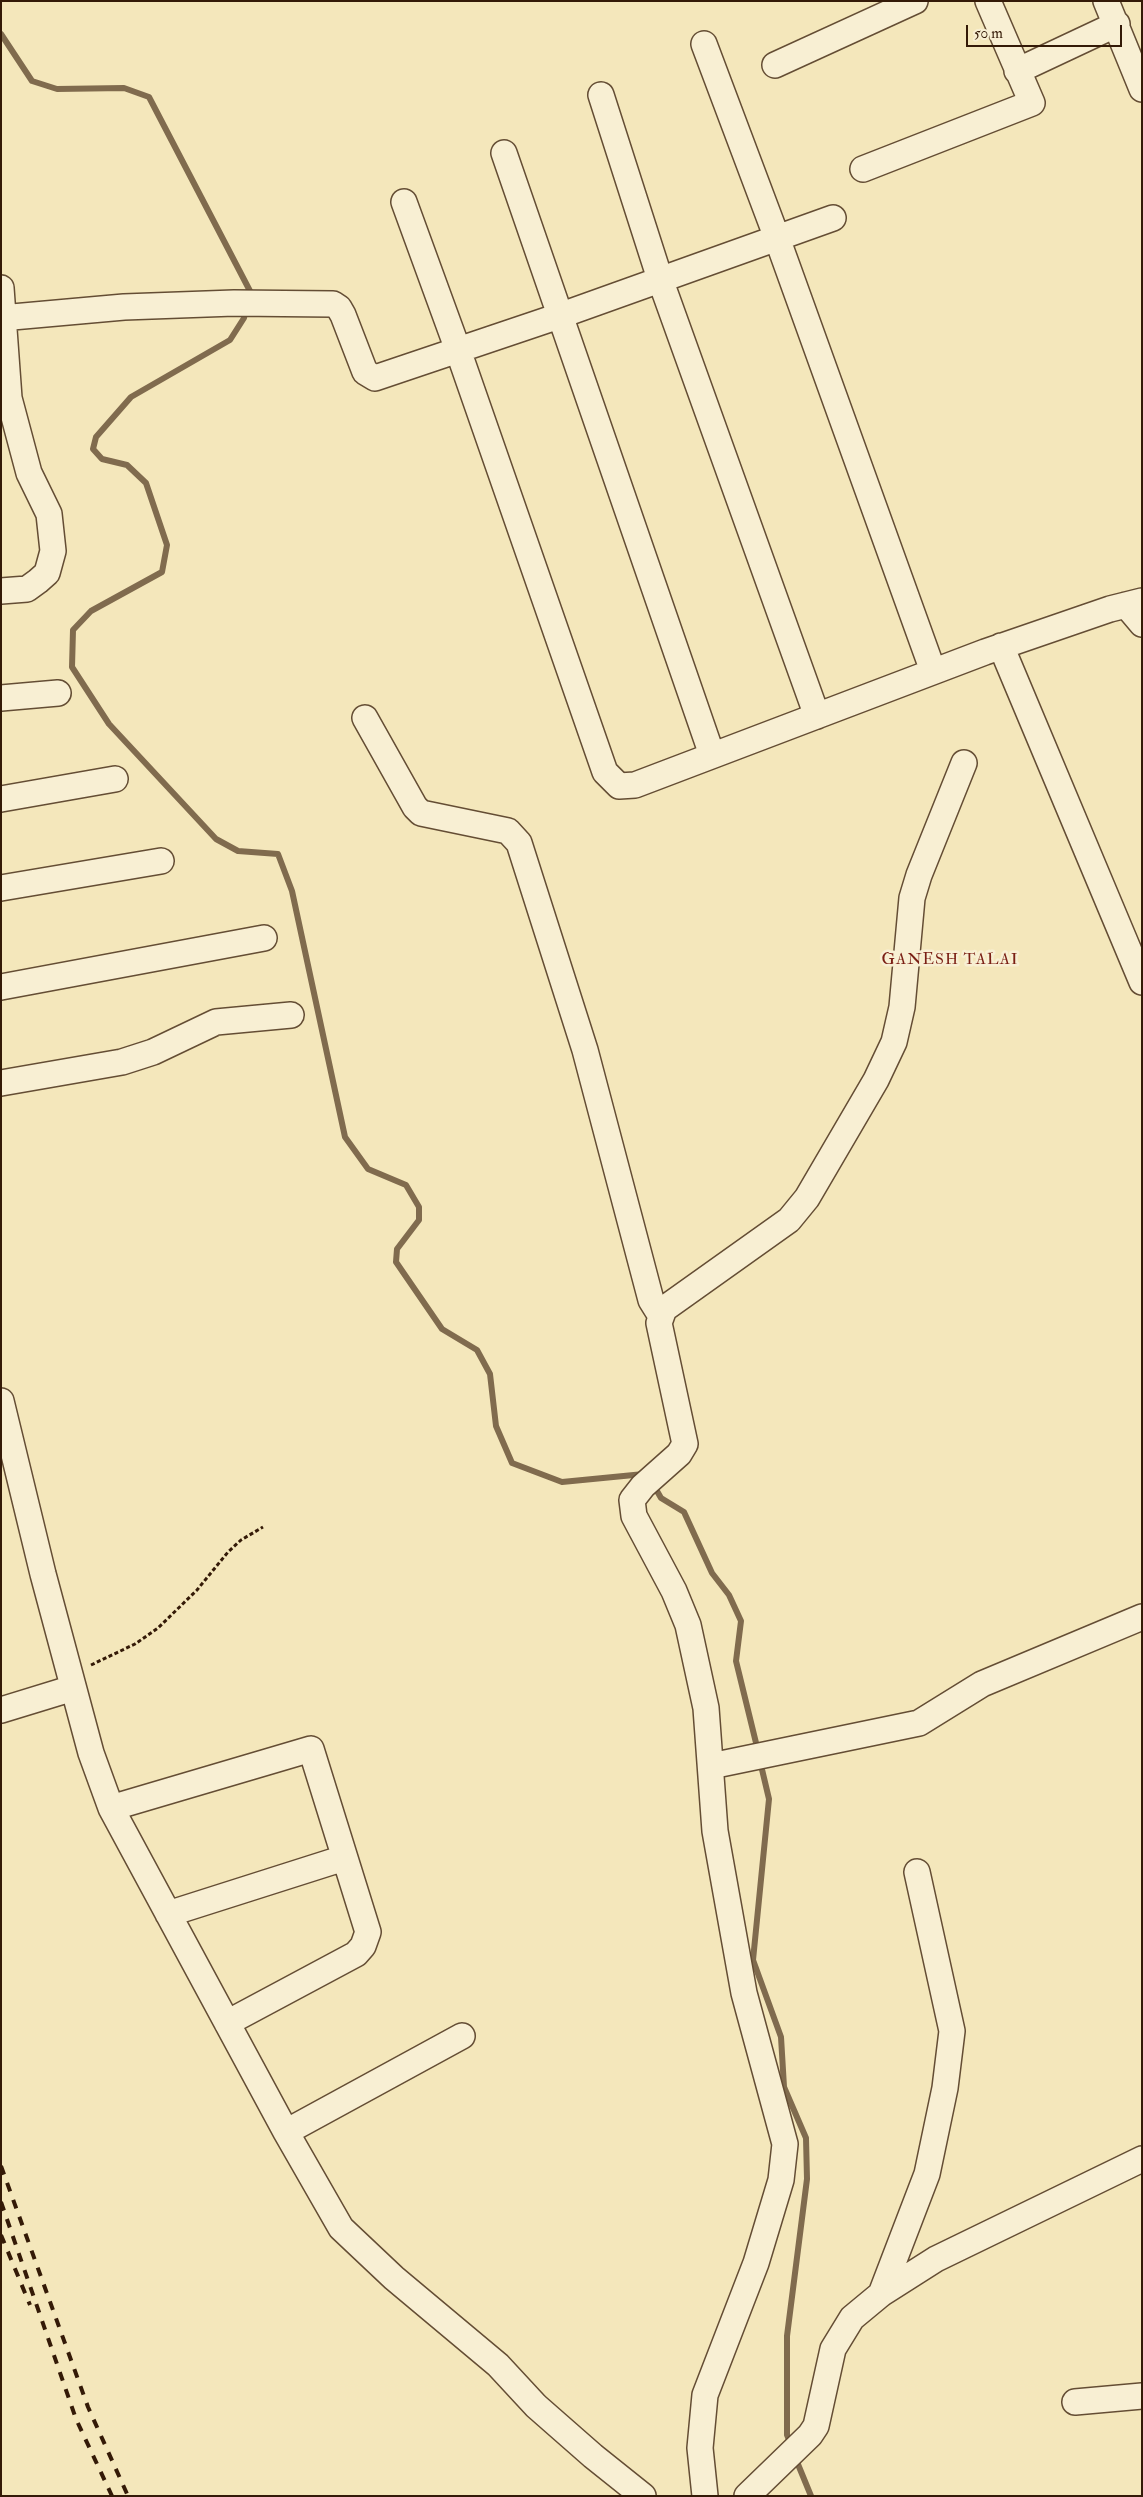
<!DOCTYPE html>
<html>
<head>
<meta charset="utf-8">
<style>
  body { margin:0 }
  #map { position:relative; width:1143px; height:2497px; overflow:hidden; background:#f4e7bb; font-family:"IM FELL Double Pica",serif }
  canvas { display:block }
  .frame { position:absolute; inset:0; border:2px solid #341a07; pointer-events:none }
  .scale { position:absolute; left:966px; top:25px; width:156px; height:22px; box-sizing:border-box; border:2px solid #341a07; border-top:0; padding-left:6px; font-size:15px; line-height:18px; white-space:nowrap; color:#341a07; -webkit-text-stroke:4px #f8efd3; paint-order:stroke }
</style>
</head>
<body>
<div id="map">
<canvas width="1143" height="2497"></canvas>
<div class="frame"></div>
<div class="scale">50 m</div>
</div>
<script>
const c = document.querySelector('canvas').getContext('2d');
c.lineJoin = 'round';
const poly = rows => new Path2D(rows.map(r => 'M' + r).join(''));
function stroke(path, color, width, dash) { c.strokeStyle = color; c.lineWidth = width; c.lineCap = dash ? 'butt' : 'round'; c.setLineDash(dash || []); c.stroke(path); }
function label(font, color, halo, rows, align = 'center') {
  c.font = font + ' "IM FELL Double Pica",serif'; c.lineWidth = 5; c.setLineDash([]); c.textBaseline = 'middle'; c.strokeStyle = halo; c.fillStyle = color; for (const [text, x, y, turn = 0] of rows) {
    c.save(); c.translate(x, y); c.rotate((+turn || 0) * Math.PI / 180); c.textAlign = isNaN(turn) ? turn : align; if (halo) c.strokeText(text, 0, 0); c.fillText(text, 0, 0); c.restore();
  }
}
stroke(poly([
  [1,34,32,81,57,89,124,88,149,97,250,291,248,298],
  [246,308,244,318,230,340,131,397,96,437,93,449,102,459,127,465,146,483,167,545,162,572,91,611,73,630,72,667,109,724,216,839,238,851,278,854,292,891,345,1137,368,1169,406,1185,419,1207,419,1220,397,1249,396,1262,442,1329,477,1350,490,1374,496,1426,512,1463,562,1482,644,1474],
  [653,1484,661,1498,684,1512,712,1573,729,1595,741,1621,736,1661,758,1751],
  [760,1761,769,1799,753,1960,781,2037,784,2087,806,2138,807,2179,787,2336,787,2435,791,2445],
  [795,2457,811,2496]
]), '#806b4e', 6);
const minor = poly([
  [1106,1,1142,89],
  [704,44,777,238,933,671],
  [775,65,915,1],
  [1017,71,1117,24],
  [601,95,660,279,817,716],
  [504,153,712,755],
  [863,169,1032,103,988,1],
  [404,202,458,350,605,772,619,786,635,785,985,652,1110,609,1142,601],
  [1,288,9,398,29,473,49,514,53,551,47,573,38,581,27,589,1,591],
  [1,318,124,307,234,303,333,304,339,308,343,315,365,372,375,378,559,316,833,218],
  [1126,605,1142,624],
  [1001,646,1142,982],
  [1,698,58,693],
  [365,718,415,807,421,813,508,831,519,843,585,1050,651,1300,661,1316],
  [1,799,115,779],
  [1,888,161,861],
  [1,987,264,938],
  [1,1083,122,1062,153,1052,216,1022,291,1015],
  [1,1401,43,1574,91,1753,111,1808,286,2132,341,2228,394,2278,498,2365,536,2406,593,2456,643,2496],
  [1,1710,73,1688],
  [711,1766,919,1723,982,1684,1142,1617],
  [111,1808,311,1749,368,1932,363,1946,356,1954,227,2023],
  [168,1914,344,1858],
  [286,2132,462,2036],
  [881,2294,927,2174,945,2088,952,2031,917,1872],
  [1075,2402,1142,2396],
  [705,2496,700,2448,705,2395,756,2263,781,2180,785,2144,744,1993,715,1831,706,1708,688,1625,674,1591,634,1516,632,1500,643,1486,679,1454,685,1444,659,1323,664,1309,789,1220,807,1198,876,1080,894,1042,902,1007,912,898,919,875,964,763],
  [747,2496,810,2435,816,2426,833,2349,852,2318,881,2294,936,2259,1142,2159]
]);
stroke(minor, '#644d34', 28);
stroke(poly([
  [91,1665,135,1644,158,1628,197,1590,228,1552,241,1540,263,1527]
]), '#341a07', 3, [4, 2.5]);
stroke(minor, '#f8efd3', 25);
stroke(poly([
  [1,2166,88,2407,128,2496],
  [1,2202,76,2419,112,2496],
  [1,2235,30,2305]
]), '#341a07', 4, [9, 9]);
c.letterSpacing = '1px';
label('16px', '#7a1f14', '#f8efd3', [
  ["GANESH TALAI",950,961]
]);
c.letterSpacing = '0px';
</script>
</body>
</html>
